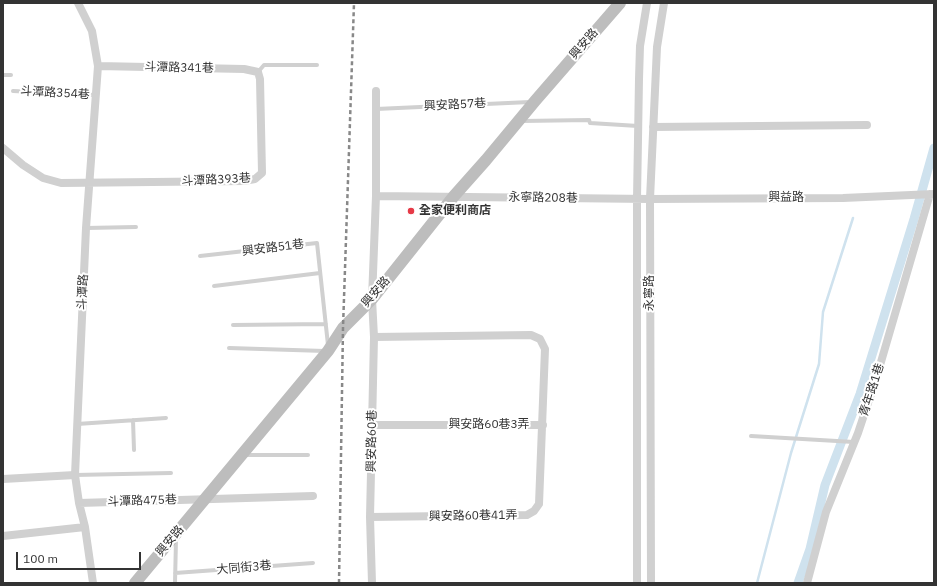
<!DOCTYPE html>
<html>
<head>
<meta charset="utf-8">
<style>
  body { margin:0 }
  #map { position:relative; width:937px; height:586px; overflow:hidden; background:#fff; font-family:"IBM Plex Sans",sans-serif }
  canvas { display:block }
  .frame { position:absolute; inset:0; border:4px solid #333; pointer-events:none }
  .scale { position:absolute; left:16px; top:552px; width:125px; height:18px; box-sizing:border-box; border:2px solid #333; border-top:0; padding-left:5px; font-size:12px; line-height:14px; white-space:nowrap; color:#333; -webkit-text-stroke:3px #fff; paint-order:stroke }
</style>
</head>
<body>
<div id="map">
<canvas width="937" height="586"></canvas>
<div class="frame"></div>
<div class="scale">100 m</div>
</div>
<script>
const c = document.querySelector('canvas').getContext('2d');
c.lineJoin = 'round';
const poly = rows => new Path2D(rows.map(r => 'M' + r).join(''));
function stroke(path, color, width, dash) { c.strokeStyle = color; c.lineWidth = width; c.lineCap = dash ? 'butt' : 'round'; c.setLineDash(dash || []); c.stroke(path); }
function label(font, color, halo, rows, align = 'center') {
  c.font = font + ' "IBM Plex Sans","Noto Sans TC",sans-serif'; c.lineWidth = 4; c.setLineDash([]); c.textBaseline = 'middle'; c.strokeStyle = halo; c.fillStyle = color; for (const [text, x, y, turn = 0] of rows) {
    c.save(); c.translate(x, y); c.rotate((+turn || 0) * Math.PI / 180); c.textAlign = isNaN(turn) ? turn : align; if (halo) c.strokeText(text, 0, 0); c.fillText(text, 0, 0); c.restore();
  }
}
stroke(poly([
  [757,583,791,453,819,364,823,312,853,218]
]), '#cfe2ee', 2.5);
stroke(poly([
  [798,583,810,549,825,485,860,394,914,219,934,148]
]), '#cfe2ee', 9);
stroke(poly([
  [258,72,264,65,317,65],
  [3,75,11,75],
  [13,91,96,95],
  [376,109,530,102],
  [522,121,589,120,590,123,638,126],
  [86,228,136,227],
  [200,256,317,243,328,345],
  [214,286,320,273],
  [233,325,326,324],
  [229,348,325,351],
  [133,420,134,450],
  [77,424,166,418],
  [751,436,854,442],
  [245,455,308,455],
  [75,475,171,473],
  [175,573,313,563],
  [175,583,176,539]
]), '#d0d0d0', 4);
stroke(poly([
  [78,3,92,31,98,66,86,228,75,475,79,503,85,527,93,583],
  [653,127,867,125],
  [3,148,23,165,43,178,61,183,244,181,255,179,262,173,260,79,258,72,244,69,98,66],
  [376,196,650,199,843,198,934,194],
  [373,425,543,425],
  [3,479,75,475],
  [79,503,313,496],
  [370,517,527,515,534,511,539,504,545,349,540,339,531,335,374,337],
  [3,536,85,527],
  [372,583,370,517,374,337,372,299,376,196,376,91],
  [637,583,637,199,639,79,640,46,647,3],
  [651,583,650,199,657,47,664,3],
  [807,583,826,512,858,433,876,379,930,194]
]), '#d0d0d0', 8);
stroke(poly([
  [135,583,328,351,343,328,372,299,454,196,486,160,535,101,620,3]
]), '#bdbdbd', 12);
stroke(poly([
  [339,583,343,328,354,3]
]), '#888', 2.5, [4, 3]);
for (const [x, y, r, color] of [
  [411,211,4,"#e63946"]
]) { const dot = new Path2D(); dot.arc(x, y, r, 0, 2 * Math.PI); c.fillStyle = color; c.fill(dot); stroke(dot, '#fff', 1.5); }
label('12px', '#333', '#fff', [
  ["興安路",584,44,-49],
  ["斗潭路341巷",179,68,1],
  ["斗潭路354巷",55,93,3],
  ["興安路57巷",455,105,-3],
  ["斗潭路393巷",216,180,-3],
  ["永寧路208巷",543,198,1],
  ["興益路",786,198],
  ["興安路51巷",273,248,-7],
  ["斗潭路",83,292,-87],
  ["興安路",376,292,-49],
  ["永寧路",650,293,-90],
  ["青年路1巷",872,390,-72],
  ["興安路60巷3弄",489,425],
  ["興安路60巷",372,441,-89],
  ["斗潭路475巷",142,501,-2],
  ["興安路60巷41弄",473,516,-1],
  ["興安路",170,541,-50],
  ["大同街3巷",244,568,-5]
]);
label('bold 12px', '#333', '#fff', [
  ["全家便利商店",419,211]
], 'left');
</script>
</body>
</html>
